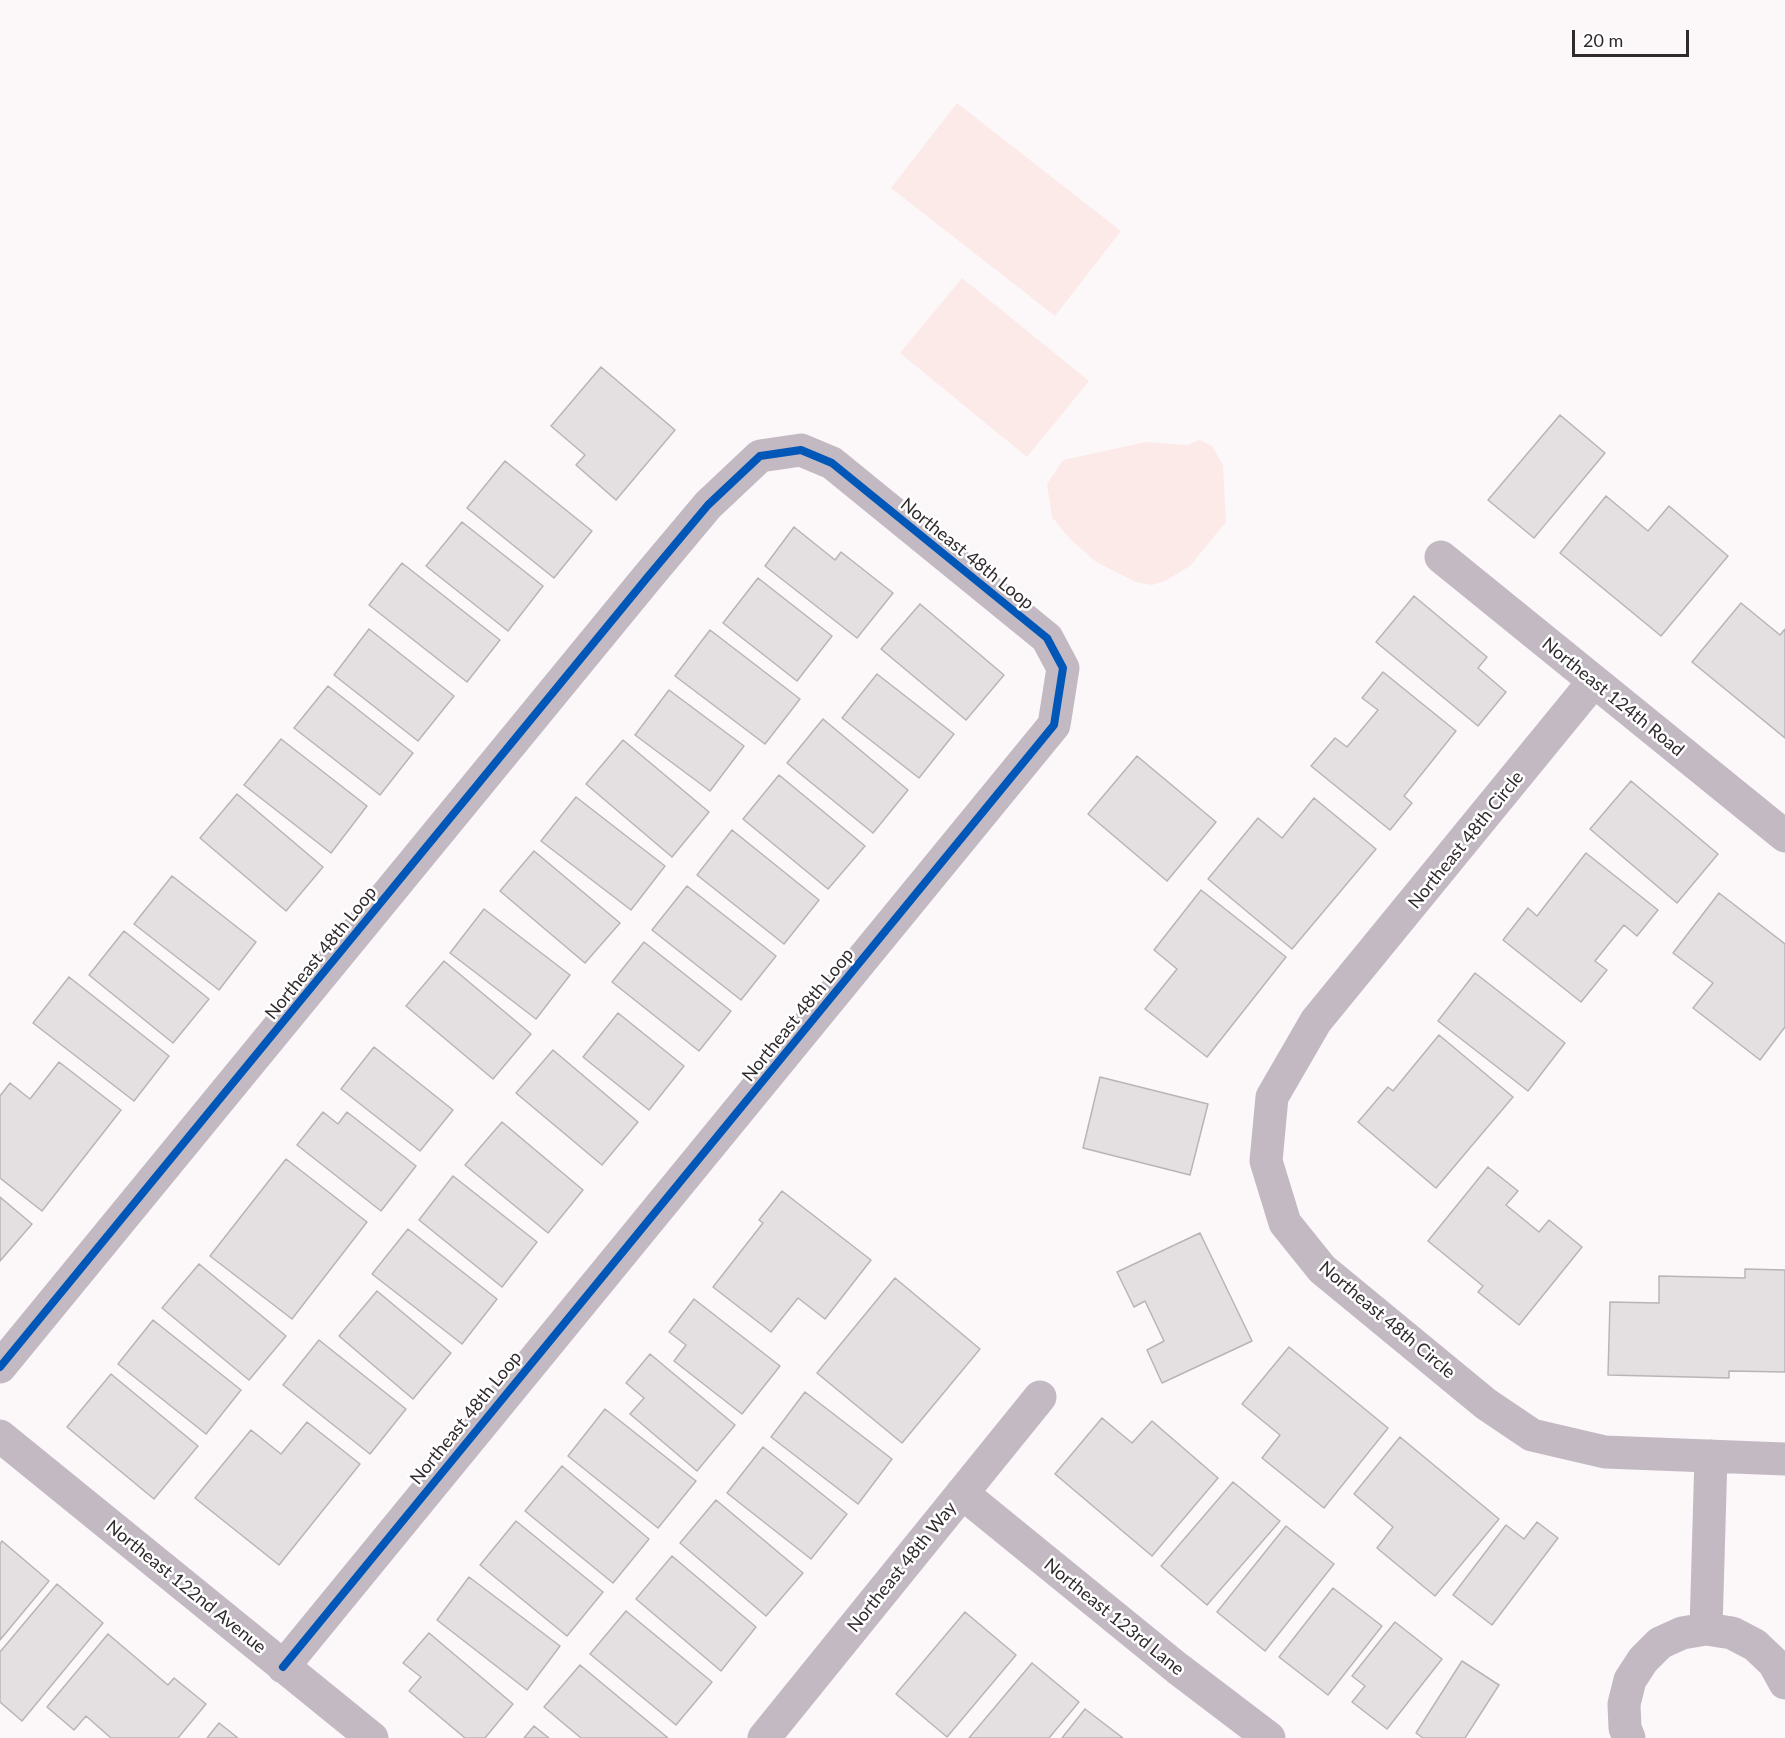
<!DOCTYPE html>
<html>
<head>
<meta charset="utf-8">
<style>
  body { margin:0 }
  #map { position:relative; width:1785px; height:1738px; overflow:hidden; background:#fcf8fa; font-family:Lato,sans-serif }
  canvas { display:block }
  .scale { position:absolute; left:1572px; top:30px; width:117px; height:27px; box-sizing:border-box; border:3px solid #302a2d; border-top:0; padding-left:8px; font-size:18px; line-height:21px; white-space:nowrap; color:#302a2d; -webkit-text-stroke:4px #fff; paint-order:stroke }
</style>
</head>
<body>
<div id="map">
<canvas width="1785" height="1738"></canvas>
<div class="scale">20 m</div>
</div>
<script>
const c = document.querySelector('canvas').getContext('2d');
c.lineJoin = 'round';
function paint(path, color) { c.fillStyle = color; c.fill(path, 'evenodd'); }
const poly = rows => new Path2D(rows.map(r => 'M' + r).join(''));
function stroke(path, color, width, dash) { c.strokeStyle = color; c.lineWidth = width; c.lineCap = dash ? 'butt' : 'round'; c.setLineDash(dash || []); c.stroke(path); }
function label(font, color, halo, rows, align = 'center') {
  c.font = font + ' Lato,sans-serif'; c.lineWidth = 5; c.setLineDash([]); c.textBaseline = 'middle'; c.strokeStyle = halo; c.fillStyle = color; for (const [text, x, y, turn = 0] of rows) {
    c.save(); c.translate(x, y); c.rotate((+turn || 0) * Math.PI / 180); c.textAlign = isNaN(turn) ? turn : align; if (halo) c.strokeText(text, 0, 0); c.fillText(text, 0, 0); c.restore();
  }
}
paint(poly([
  [957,103,1121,231,1055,316,891,188],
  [962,278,1089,381,1027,457,900,353],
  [1200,440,1212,446,1223,465,1226,522,1190,566,1165,581,1152,585,1135,582,1095,561,1071,540,1052,517,1047,484,1063,460,1146,442,1187,445]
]), '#fceae9');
const building = poly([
  [601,367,675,430,616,500,576,465,585,455,551,426,601,367],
  [1560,415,1605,453,1534,538,1488,500,1560,415],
  [505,461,592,531,554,578,467,508,505,461],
  [1606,496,1648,531,1669,506,1728,556,1661,636,1560,553,1606,496],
  [462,522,543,586,508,631,426,566,462,522],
  [794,527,835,560,841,552,893,593,857,638,765,566,794,527],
  [402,563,500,640,467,682,369,605,402,563],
  [758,578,832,636,797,681,723,623,758,578],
  [1414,596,1487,657,1478,668,1506,692,1478,726,1376,642,1414,596],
  [1741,603,1780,635,1785,629,1785,738,1692,662,1741,603],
  [920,604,1004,675,966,720,881,649,920,604],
  [369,629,454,696,418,741,334,675,369,629],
  [710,630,800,699,765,744,675,676,710,630],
  [1383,672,1456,731,1404,796,1412,803,1390,830,1311,766,1335,738,1347,747,1378,710,1362,698,1383,672],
  [877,674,954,734,919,778,842,718,877,674],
  [328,686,413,753,380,795,294,728,328,686],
  [669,690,744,746,710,791,635,735,669,690],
  [823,719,908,790,873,833,787,763,823,719],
  [281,739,367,806,331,853,244,785,281,739],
  [623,740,709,812,672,857,586,784,623,740],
  [1137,756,1216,822,1167,881,1088,814,1137,756],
  [779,775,865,846,828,889,743,819,779,775],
  [1631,781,1718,854,1677,903,1590,829,1631,781],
  [237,794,323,867,286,911,200,838,237,794],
  [576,797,665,866,631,910,541,841,576,797],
  [1314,798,1376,849,1292,949,1208,879,1258,818,1282,838,1314,798],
  [732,830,819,900,784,944,697,875,732,830],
  [534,851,620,923,585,963,500,891,534,851],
  [1586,853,1658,910,1637,936,1624,925,1595,961,1607,970,1581,1002,1503,940,1528,908,1537,916,1586,853],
  [172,876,256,942,219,990,134,924,172,876],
  [687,886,776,956,741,1000,652,930,687,886],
  [1201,890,1286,957,1207,1057,1145,1009,1177,969,1154,950,1201,890],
  [1719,893,1785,944,1785,1027,1760,1060,1693,1008,1713,983,1673,953,1719,893],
  [484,909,570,975,536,1019,450,953,484,909],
  [124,931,209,999,173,1043,89,975,124,931],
  [644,942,731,1011,699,1051,612,982,644,942],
  [444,961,531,1034,493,1079,406,1006,444,961],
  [1475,973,1565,1043,1528,1091,1438,1021,1475,973],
  [69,977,169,1056,134,1101,33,1023,69,977],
  [618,1013,684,1066,649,1110,583,1057,618,1013],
  [1439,1035,1513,1097,1436,1188,1358,1122,1388,1087,1393,1091,1439,1035],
  [374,1047,453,1110,420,1151,341,1089,374,1047],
  [553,1050,638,1122,602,1165,516,1093,553,1050],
  [59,1062,121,1110,42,1211,0,1178,0,1096,10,1083,30,1099,59,1062],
  [1100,1077,1208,1104,1190,1175,1083,1148,1100,1077],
  [323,1112,338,1124,347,1112,416,1166,381,1211,297,1145,323,1112],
  [502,1122,583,1190,548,1233,465,1165,502,1122],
  [286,1159,367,1222,292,1319,210,1256,286,1159],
  [1488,1167,1518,1191,1506,1205,1539,1232,1549,1220,1582,1247,1519,1325,1478,1292,1483,1286,1428,1241,1488,1167],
  [453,1176,537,1242,502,1287,419,1220,453,1176],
  [782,1191,871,1260,825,1319,798,1298,771,1332,713,1287,763,1223,759,1220,782,1191],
  [0,1197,32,1224,0,1261,0,1197],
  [408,1229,497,1299,462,1344,372,1274,408,1229],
  [1200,1233,1252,1341,1162,1383,1147,1350,1164,1341,1145,1301,1134,1307,1117,1272,1200,1233],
  [199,1264,286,1336,249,1380,162,1308,199,1264],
  [1745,1269,1785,1270,1785,1372,1729,1371,1729,1378,1608,1375,1610,1302,1659,1303,1659,1276,1745,1278,1745,1269],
  [895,1278,980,1349,902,1443,817,1373,895,1278],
  [377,1291,451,1353,413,1399,339,1336,377,1291],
  [694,1299,780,1366,742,1414,674,1361,686,1345,669,1332,694,1299],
  [153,1320,241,1390,206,1434,118,1364,153,1320],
  [319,1340,406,1409,370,1454,283,1385,319,1340],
  [1289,1347,1388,1428,1324,1508,1262,1458,1280,1435,1242,1404,1289,1347],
  [650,1354,735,1425,697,1471,630,1414,644,1398,626,1383,650,1354],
  [111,1374,198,1446,154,1499,67,1427,111,1374],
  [805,1392,892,1459,858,1504,771,1437,805,1392],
  [605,1409,696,1481,658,1528,568,1456,605,1409],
  [1102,1418,1132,1443,1152,1421,1218,1478,1152,1556,1055,1474,1102,1418],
  [307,1422,360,1464,279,1565,195,1498,251,1430,281,1454,307,1422],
  [1400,1437,1499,1519,1435,1596,1377,1548,1393,1527,1354,1494,1400,1437],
  [763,1447,847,1514,811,1559,727,1493,763,1447],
  [562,1466,649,1539,613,1583,525,1511,562,1466],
  [1233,1482,1280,1521,1207,1605,1161,1566,1233,1482],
  [716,1500,803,1573,766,1616,680,1543,716,1500],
  [516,1521,603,1592,567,1636,480,1565,516,1521],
  [1537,1522,1558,1538,1492,1625,1453,1595,1506,1525,1524,1539,1537,1522],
  [1286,1526,1334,1564,1265,1651,1217,1612,1286,1526],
  [2,1541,49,1581,0,1640,0,1544,2,1541],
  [672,1556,756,1627,721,1671,636,1599,672,1556],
  [469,1577,560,1646,527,1690,437,1620,469,1577],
  [57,1584,103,1623,22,1721,0,1702,0,1652,57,1584],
  [1333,1588,1382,1626,1328,1695,1279,1657,1333,1588],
  [626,1611,712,1682,676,1725,590,1654,626,1611],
  [965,1612,1016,1655,947,1737,896,1694,965,1612],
  [1395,1622,1442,1659,1387,1729,1352,1702,1365,1686,1352,1676,1395,1622],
  [429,1633,513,1704,485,1738,465,1738,409,1691,421,1677,403,1663,429,1633],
  [108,1634,168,1685,174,1678,206,1704,178,1738,111,1738,86,1716,74,1730,47,1707,108,1634],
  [1462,1661,1499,1685,1465,1738,1423,1738,1416,1733,1462,1661],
  [1032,1663,1079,1702,1049,1738,969,1738,1032,1663],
  [580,1665,668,1738,581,1738,544,1707,580,1665],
  [1085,1709,1123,1738,1062,1738,1085,1709],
  [219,1723,238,1738,207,1738,219,1723],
  [534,1726,549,1738,524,1738,534,1726]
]);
paint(building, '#e4dfe1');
stroke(building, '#b9b5b6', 1.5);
stroke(poly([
  [1441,557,1785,836],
  [1594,681,1316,1021,1272,1097,1266,1161,1285,1223,1322,1269,1486,1404,1532,1435,1605,1452,1785,1459],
  [0,1367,646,579,708,505,760,456,801,450,832,463,1047,638,1063,668,1054,725,283,1667],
  [0,1436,372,1738],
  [962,1493,1177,1668,1269,1738],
  [1706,1629,1711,1456],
  [764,1738,1040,1397],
  [1629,1738,1625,1728,1624,1704,1630,1680,1643,1660,1660,1643,1682,1633,1706,1629,1732,1633,1755,1645,1774,1663,1785,1683]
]), '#c3b9c3', 33);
stroke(poly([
  [0,1367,646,579,708,505,760,456,801,450,832,463,1047,638,1063,668,1054,725,283,1667]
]), '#0057b8', 8);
label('18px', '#302a2d', '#fff', [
  ["Northeast 48th Loop",967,554,39],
  ["Northeast 124th Road",1613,697,39],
  ["Northeast 48th Circle",1466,840,-51],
  ["Northeast 48th Loop",321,953,-51],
  ["Northeast 48th Loop",798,1015,-51],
  ["Northeast 48th Circle",1387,1320,40],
  ["Northeast 48th Loop",466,1418,-51],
  ["Northeast 48th Way",902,1567,-51],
  ["Northeast 122nd Avenue",186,1587,39],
  ["Northeast 123rd Lane",1114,1617,39]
]);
</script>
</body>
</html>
